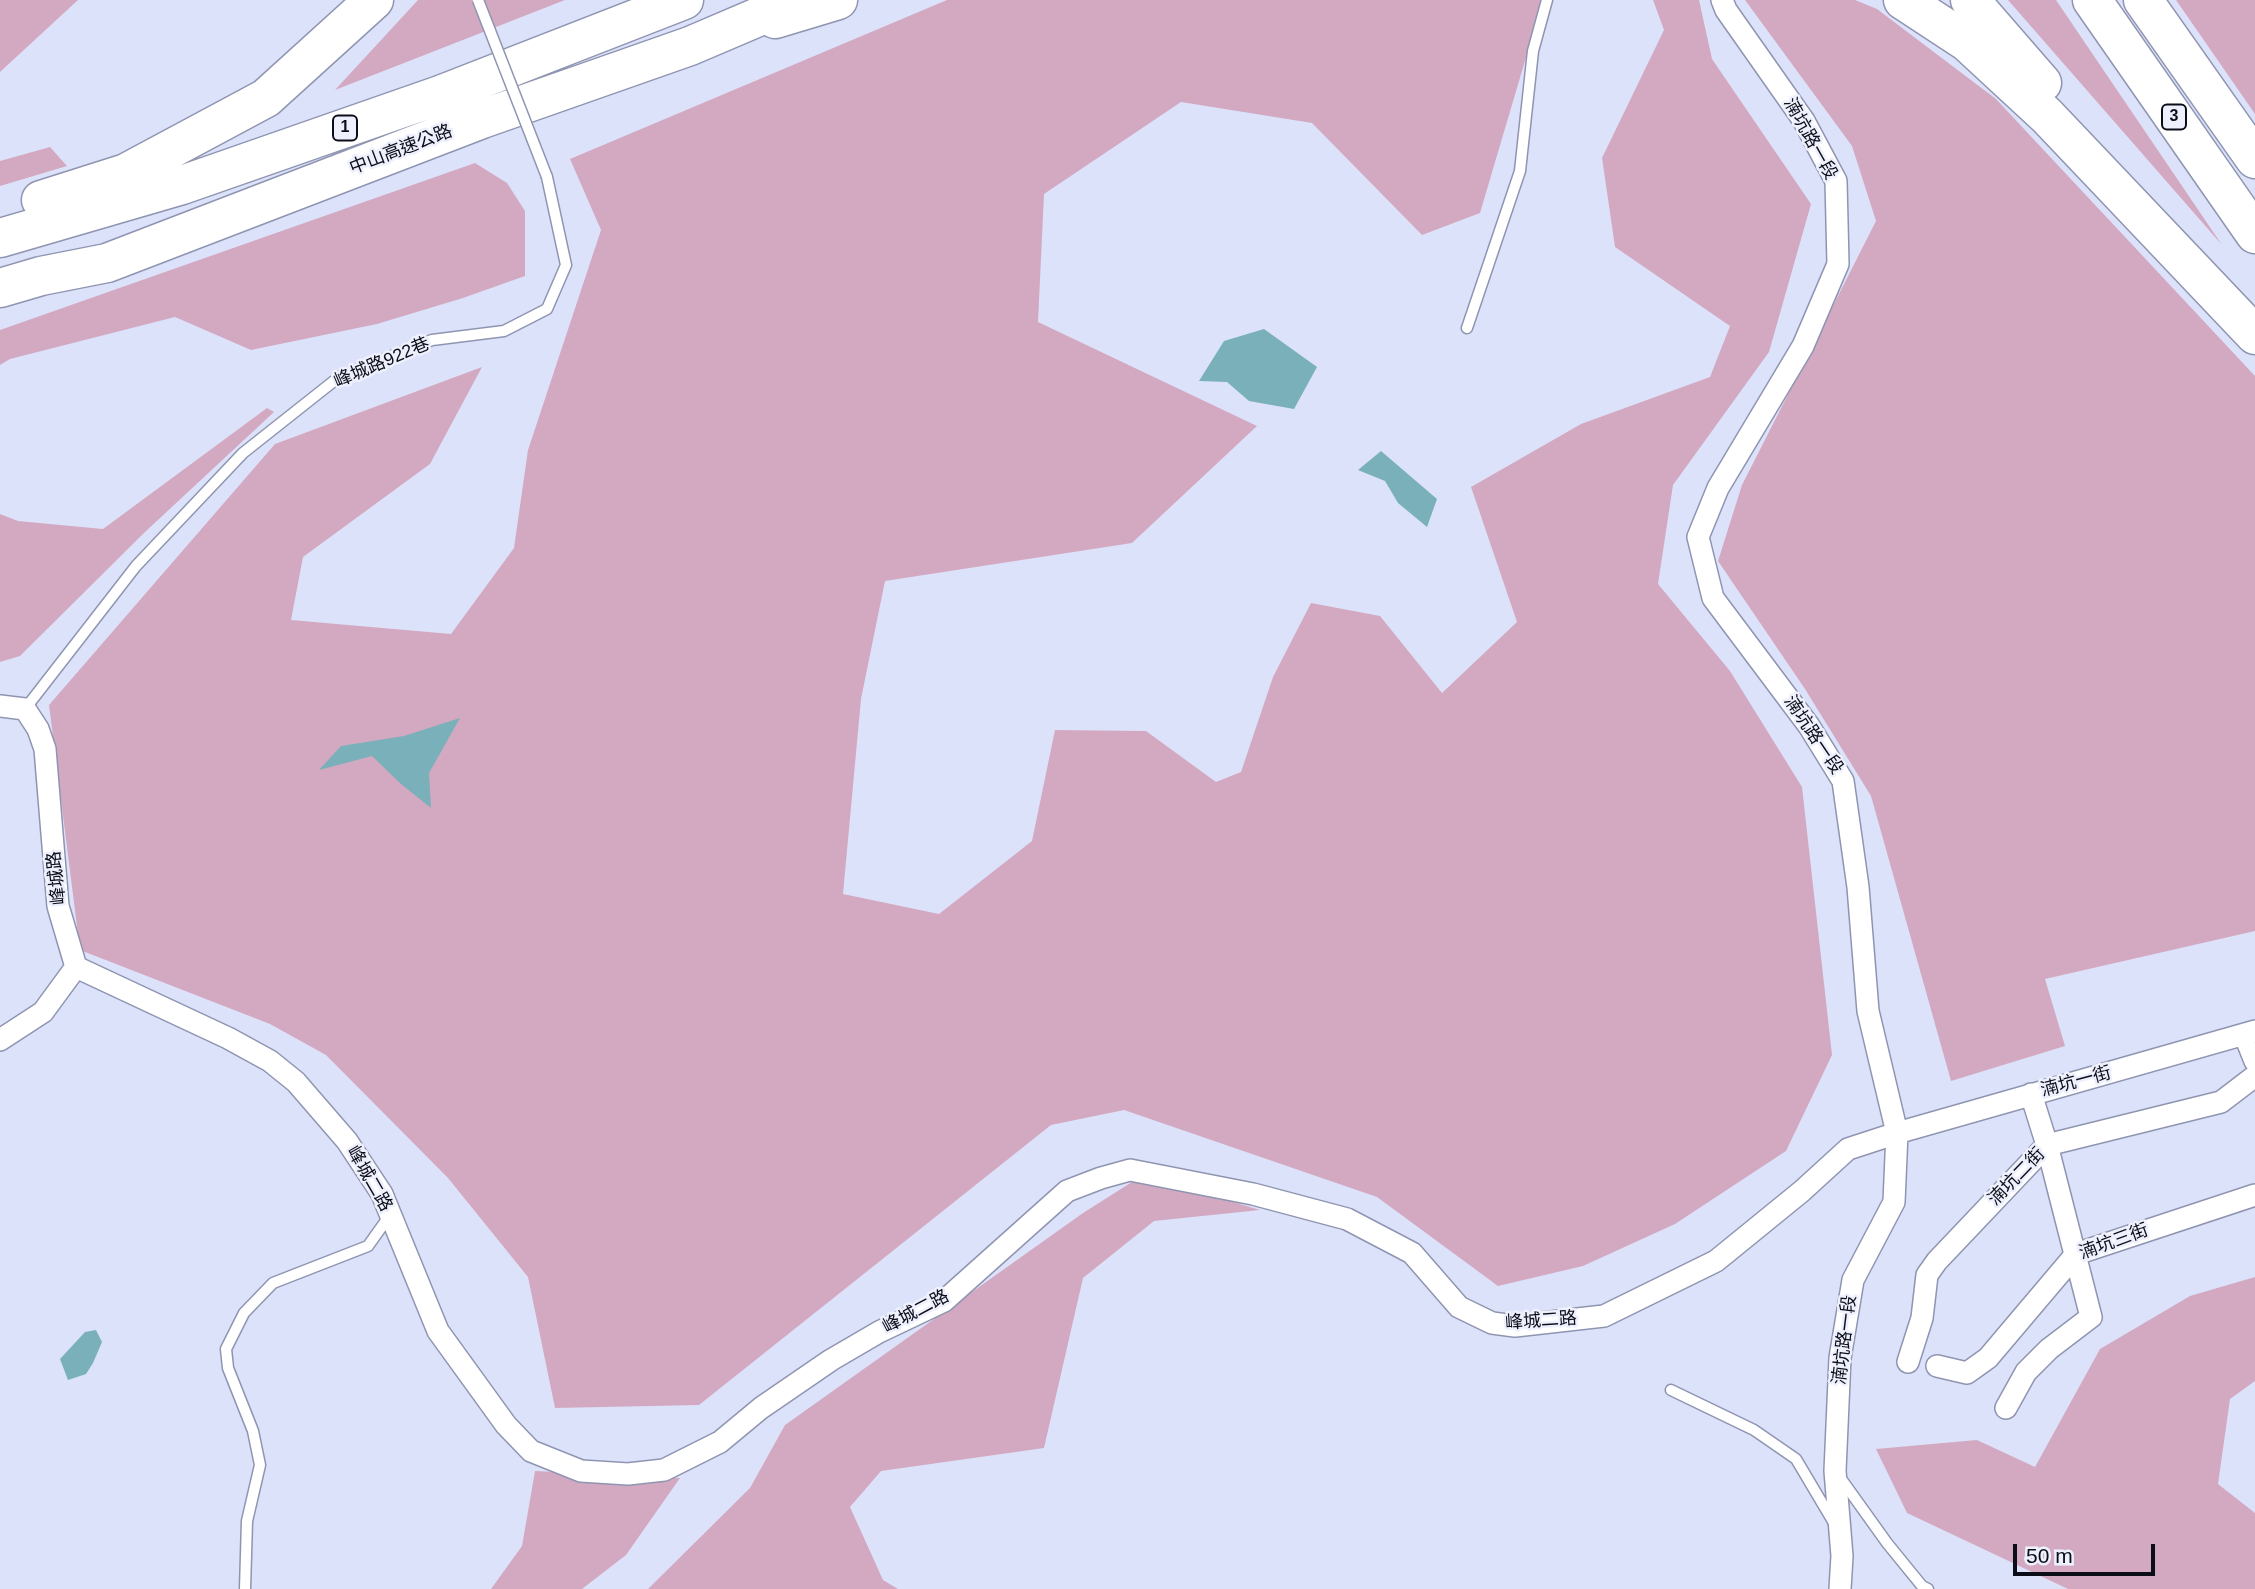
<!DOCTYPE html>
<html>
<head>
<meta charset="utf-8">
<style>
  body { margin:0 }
  #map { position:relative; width:2255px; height:1589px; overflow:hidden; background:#dde2fb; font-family:Helvetica,sans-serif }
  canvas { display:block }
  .scale { position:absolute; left:2013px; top:1544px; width:142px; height:32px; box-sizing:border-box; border:4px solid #0b0d17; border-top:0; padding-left:9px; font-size:21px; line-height:24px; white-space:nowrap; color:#0b0d17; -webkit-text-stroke:5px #eef0fd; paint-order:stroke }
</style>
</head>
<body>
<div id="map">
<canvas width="2255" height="1589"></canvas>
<div class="scale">50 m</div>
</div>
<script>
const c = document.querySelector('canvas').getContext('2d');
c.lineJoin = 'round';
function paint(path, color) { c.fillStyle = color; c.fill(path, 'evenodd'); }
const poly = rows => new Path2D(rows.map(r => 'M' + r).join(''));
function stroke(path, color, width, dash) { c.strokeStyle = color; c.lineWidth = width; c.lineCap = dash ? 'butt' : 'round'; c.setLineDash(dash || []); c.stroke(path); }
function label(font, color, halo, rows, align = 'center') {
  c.font = font + ' Helvetica,"Noto Sans TC",sans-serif'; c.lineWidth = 5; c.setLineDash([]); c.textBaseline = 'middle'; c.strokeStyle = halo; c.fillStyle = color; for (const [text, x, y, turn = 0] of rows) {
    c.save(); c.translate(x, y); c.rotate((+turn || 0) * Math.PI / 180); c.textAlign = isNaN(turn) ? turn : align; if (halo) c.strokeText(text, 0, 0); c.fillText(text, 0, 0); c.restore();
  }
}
paint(poly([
  [0,0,78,0,0,72],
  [418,0,565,0,335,90],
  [947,0,1543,0,1480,213,1422,235,1312,123,1181,102,1044,194,1038,322,1257,426,1132,543,885,581,861,699,843,894,939,914,1032,841,1055,730,1146,731,1216,782,1241,772,1273,677,1311,603,1380,616,1442,693,1517,622,1471,487,1581,424,1710,377,1730,326,1615,247,1602,158,1664,30,1653,0,1699,0,1712,59,1811,204,1769,352,1673,485,1658,584,1730,671,1802,787,1832,1055,1786,1151,1675,1224,1583,1266,1498,1286,1377,1197,1124,1110,1051,1125,699,1405,555,1408,528,1277,448,1178,326,1055,270,1024,80,950,49,705,275,444,482,367,430,464,303,557,291,620,451,634,514,548,528,450,601,230,570,159],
  [1745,0,1855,0,1877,9,1996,99,2255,376,2255,931,2045,979,2065,1046,1951,1081,1871,796,1805,689,1718,561,1742,485,1876,221,1852,146],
  [2008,0,2056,0,2222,245],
  [2176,0,2255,0,2255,114],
  [50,147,67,166,0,186,0,161],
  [475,163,507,183,525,211,525,276,463,298,377,324,251,350,175,317,10,359,0,365,0,330],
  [267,408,274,412,145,532,20,656,0,662,0,514,18,521,103,529],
  [1143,1175,1260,1210,1154,1221,1083,1278,1044,1448,881,1471,850,1507,883,1580,898,1589,648,1589,750,1488,785,1425,1083,1213],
  [2255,1277,2255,1381,2230,1399,2218,1484,2255,1513,2255,1589,2068,1589,1907,1513,1876,1449,1977,1440,2035,1467,2100,1349,2190,1296],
  [535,1471,680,1478,626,1555,582,1589,491,1589,522,1546]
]), '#d3a9c1');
paint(poly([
  [1264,329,1317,367,1294,409,1249,401,1227,382,1199,381,1224,341],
  [1381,451,1437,499,1427,527,1398,503,1385,481,1358,470],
  [460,718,429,773,431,808,401,784,372,756,319,770,341,746,404,736],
  [96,1330,102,1342,93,1363,86,1374,68,1380,60,1359,85,1332]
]), '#79b0b9');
const lane = poly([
  [1467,328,1520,171,1533,51,1547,0],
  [25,709,136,566,243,453,339,377,432,340,504,331,547,309,566,265,547,177],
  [1671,1390,1754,1430,1796,1459,1834,1523],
  [1839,1476,1887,1543,1922,1586,1928,1589],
  [245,1589,247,1521,260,1465,253,1431,228,1368,226,1349,244,1313,273,1283,368,1246,390,1215]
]);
const street = poly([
  [1722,0,1726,10,1804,121,1836,181,1838,264,1803,346,1718,488,1698,537,1713,598,1809,726,1843,781,1858,887,1868,1011,1897,1133,1894,1202,1853,1280,1840,1358,1835,1471,1842,1556,1840,1589],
  [0,706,25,709,38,729,45,749,58,906,76,967,43,1012,0,1040],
  [76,967,228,1038,270,1061,296,1082,347,1141,382,1194,438,1331,506,1425,531,1451,581,1471,628,1474,664,1470,720,1442,761,1408,831,1360,879,1332,944,1301,1067,1191,1101,1178,1130,1170,1253,1194,1347,1219,1412,1253,1459,1307,1492,1323,1515,1326,1604,1316,1716,1261,1802,1191,1848,1149,1897,1133,2255,1031],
  [2245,1036,2255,1061],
  [1908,1362,1922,1318,1927,1275,1937,1261,2047,1145,2221,1102,2255,1076],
  [1937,1366,1967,1373,1988,1358,2076,1254,2255,1195],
  [2006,1408,2026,1372,2049,1349,2091,1317,2047,1145,2031,1094]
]);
const highway = poly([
  [1903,0,1967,42,2047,116,2255,335],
  [1970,0,2042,83],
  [2092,0,2255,234],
  [2143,0,2255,159],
  [775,19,838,0],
  [41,200,126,173,266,98,374,0],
  [0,238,182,185,440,95,684,0],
  [0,288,41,276,107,263,482,119,690,46,798,0]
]);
stroke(lane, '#8f95b1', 13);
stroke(street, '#8f95b1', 24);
stroke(highway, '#8f95b1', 41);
stroke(lane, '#fff', 10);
stroke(street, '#fff', 21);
stroke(highway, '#fff', 38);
const laneBridge = poly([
  [478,0,547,177]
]);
stroke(laneBridge, '#8f95b1', 13, []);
stroke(laneBridge, '#fff', 10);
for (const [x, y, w] of [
  [2174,117,24],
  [345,128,24]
]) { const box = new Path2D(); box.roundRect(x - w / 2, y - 12.5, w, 25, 5); c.fillStyle = '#eef0fd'; c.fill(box); stroke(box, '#0b0d17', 2); }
label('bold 16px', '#0b0d17', null, [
  ["3",2174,117],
  ["1",345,128]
]);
label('18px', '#0b0d17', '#eef0fd', [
  ["湳坑路一段",1810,139,61],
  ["中山高速公路",401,150,-21],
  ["峰城路922巷",382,363,-23],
  ["湳坑路一段",1813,735,56],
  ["峰城路",57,878,-96],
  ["湳坑一街",2076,1082,-15],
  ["湳坑二街",2017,1177,-46],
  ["峰城二路",369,1179,60],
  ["湳坑三街",2114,1242,-20],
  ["峰城二路",916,1312,-28],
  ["峰城二路",1541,1321,-4],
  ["湳坑路一段",1845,1340,-83]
]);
</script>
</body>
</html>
